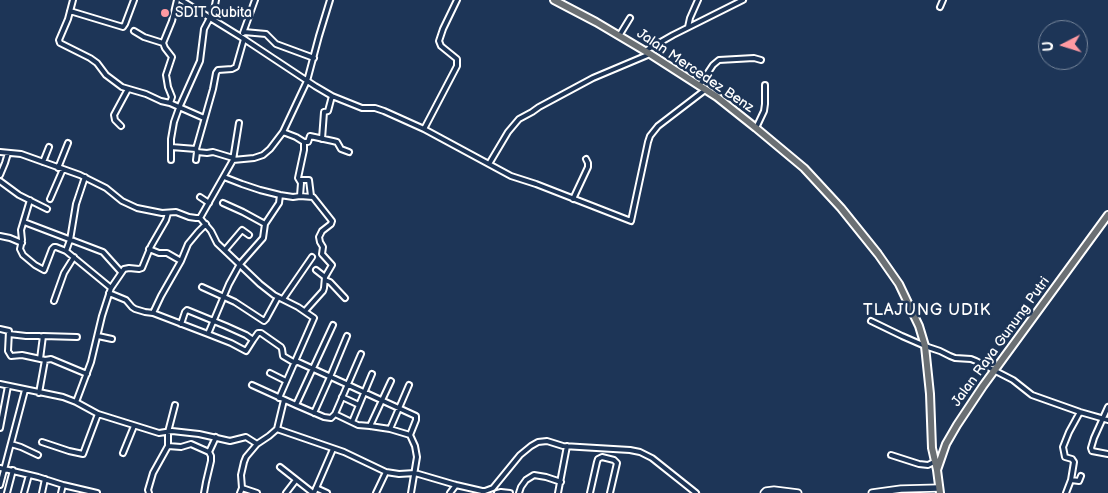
<!DOCTYPE html>
<html>
<head>
<meta charset="utf-8">
<style>
  body { margin:0 }
  #map { position:relative; width:1108px; height:493px; overflow:hidden; background:#1d3557; font-family:"Balsamiq Sans",sans-serif }
  canvas { display:block }
  .north { position:absolute; left:1038px; top:20px; width:50px; height:50px; box-sizing:border-box; background:#1d3557; border:1px solid #77869a; border-radius:50%; rotate:265deg; font-size:14px; font-weight:700; line-height:20px; text-align:center; color:#fff }
  .north::after { content:''; display:block; margin:auto; width:18px; height:22px; background:#ff9aa2; clip-path:polygon(50% 0,100% 100%,50% 72%,0 100%) }
</style>
</head>
<body>
<div id="map">
<canvas width="1108" height="493"></canvas>
<div class="north">U</div>
</div>
<script>
const c = document.querySelector('canvas').getContext('2d');
c.lineJoin = 'round';
const poly = rows => new Path2D(rows.map(r => 'M' + r).join(''));
function stroke(path, color, width, dash) { c.strokeStyle = color; c.lineWidth = width; c.lineCap = dash ? 'butt' : 'round'; c.setLineDash(dash || []); c.stroke(path); }
function label(font, color, halo, rows, align = 'center') {
  c.font = font + ' "Balsamiq Sans",sans-serif'; c.lineWidth = 5; c.setLineDash([]); c.textBaseline = 'middle'; c.strokeStyle = halo; c.fillStyle = color; for (const [text, x, y, turn = 0] of rows) {
    c.save(); c.translate(x, y); c.rotate((+turn || 0) * Math.PI / 180); c.textAlign = isNaN(turn) ? turn : align; if (halo) c.strokeText(text, 0, 0); c.fillText(text, 0, 0); c.restore();
  }
}
const street = poly([
  [73,0,68,19,59,40,60,43,90,58,97,63,106,75,122,87,146,94,161,101,170,103,172,97,168,87,166,75,172,57,165,48,163,43,172,21,177,0],
  [181,0,241,37,315,86,332,96,362,108,375,108,384,111,424,129,511,176,536,184,631,221,648,142,650,136,658,126,705,90],
  [940,7,943,0],
  [70,11,123,27,125,24,134,0],
  [688,27,690,18,698,0],
  [134,31,144,37,163,43],
  [244,32,266,34,276,44,314,58],
  [243,33,255,0],
  [619,36,630,18],
  [645,51,673,35,743,0],
  [699,86,713,65,719,60,754,58,761,60],
  [170,103,204,118],
  [121,126,115,120,114,115,128,89],
  [756,128,764,111,765,104,765,85],
  [424,129,457,66,457,59,441,46,439,41,443,29,457,0],
  [283,132,296,137,304,142,304,150,298,178,301,183,300,196,313,197,332,221,331,224,322,231,319,237,320,242,323,247,322,254,332,265,325,277],
  [322,139,324,112,328,111,332,96],
  [304,142,308,142,310,136,333,141,337,142,341,149,349,152],
  [171,147,196,149,197,152,207,153,213,152,233,158],
  [196,149,213,89,216,73,218,70,232,69,236,67,244,39],
  [0,152,21,154,80,175,106,188,122,201,137,208,162,213,176,212,189,217,196,218,200,218,233,160,254,158,263,155,270,149,283,132,307,81,319,36,330,0],
  [171,160,171,139,174,122,179,108,200,61,204,29,214,10,216,0],
  [196,160,197,152],
  [233,160,239,123],
  [43,162,49,147],
  [489,164,508,132,519,119,532,112,539,107,593,78,650,54],
  [58,168,68,143],
  [0,175,5,163,8,153],
  [224,177,242,184,260,190,280,195,293,197,300,196],
  [300,180,309,180,311,196],
  [0,181,19,195,47,209],
  [200,197,209,203],
  [50,199,63,169],
  [573,199,588,167,588,163,586,159],
  [30,200,21,230,22,240,20,249,23,255,35,265,44,270,52,249,54,247,56,247,66,251,111,288],
  [223,203,243,212,265,224],
  [200,218,211,231,217,243,260,284,274,295,298,307,314,318,279,398],
  [24,222,103,252,121,272],
  [0,236,10,238,22,243],
  [149,249,159,253,167,253,181,261],
  [225,250,242,230,249,235],
  [66,251,70,240,76,204,85,177],
  [325,280,330,282,345,298],
  [202,287,235,302,264,321,266,319,278,297],
  [109,293,126,300,132,307,135,309,145,312,153,313,208,334,231,343,246,351,253,340],
  [283,299,312,257],
  [54,301,64,273,74,257],
  [305,311,323,291,324,288,325,277,316,270],
  [153,313,161,296,181,261,188,244,198,232,206,224],
  [871,321,902,336,925,346,940,351,950,356,955,358,971,359,976,361,1013,380,1032,395,1080,412,1108,420],
  [181,324,185,312,187,310,226,326,246,335,253,340,258,333,261,333,281,347,282,349,283,356,295,363],
  [0,329,9,331,8,351,11,356,22,355,45,360,51,359,87,374],
  [9,334,26,336,39,336,43,337],
  [208,334,229,284,240,264,263,238,265,224,279,203,280,195],
  [98,336,112,339],
  [40,359,43,336,77,337],
  [296,361,416,416,416,420,410,435,415,446,417,457,411,493],
  [270,373,286,381],
  [0,384,63,397,76,402,91,362,102,316,111,288,124,269,129,268,139,269,142,268,151,246,166,220,168,213],
  [252,385,296,405,324,417,331,418,335,414,361,354],
  [39,393,45,360],
  [342,397,359,405],
  [76,402,98,414,159,433,172,431,199,434,230,441,246,437,257,444,269,436,277,429,344,452,386,472,399,474,415,473,456,485,482,491,485,491,493,488,520,455,531,446,538,442,547,441,563,446,630,450,640,452,652,458,696,493],
  [296,405,333,325],
  [1108,407,1094,438,1091,448,1092,451,1108,454],
  [314,413,330,377,347,336],
  [335,414,358,425,370,426,390,429,410,435],
  [352,422,372,374],
  [370,426,391,381],
  [0,428,8,386],
  [277,429,284,400],
  [390,429,409,385],
  [42,442,69,451,83,454,98,414],
  [11,444,21,447,38,455],
  [168,446,168,432,175,405],
  [123,453,134,426],
  [891,455,919,464,928,465,934,462],
  [280,467,313,493],
  [0,468,38,477,63,485,97,493],
  [1071,480,1079,481,1081,476],
  [0,485,25,390],
  [242,488,257,493],
  [316,488,327,493],
  [7,493,13,470],
  [24,493,29,475],
  [42,493,45,479],
  [61,493,63,485],
  [149,493,148,490,153,473,168,446,181,447,191,444,209,452],
  [204,493,206,482,211,461,211,456,209,452,216,437],
  [240,493,242,488,241,475,244,462,246,457,257,444],
  [286,493,296,480],
  [314,493,333,449],
  [376,493,386,472],
  [450,493,456,485],
  [497,493,501,492,510,493],
  [519,493,521,487,526,480,534,475,546,477,561,482],
  [558,493,567,446],
  [590,493,597,462,598,459,602,457,614,460,617,463,610,493],
  [1066,493,1071,480,1074,462,1072,459,1065,457,1063,447,1069,432,1080,412]
]);
const secondary = poly([
  [764,493,766,491,774,490,798,493],
  [872,493,901,489,939,488]
]);
const primary = poly([
  [554,0,596,22,650,54,717,97,756,128,804,168,841,208,878,254,899,284,919,326,925,346,930,394,932,448,937,470],
  [940,493,937,470,946,444,957,425,983,386,1108,215]
]);
stroke(street, '#fff', 8);
stroke(secondary, '#fff', 9);
stroke(primary, '#fff', 10);
stroke(street, '#1d3557', 4);
stroke(secondary, '#1d3557', 5.5);
stroke(primary, '#6b7074', 6);
for (const [x, y, r, color] of [
  [165,13,5,"#ff9aa2"]
]) { const dot = new Path2D(); dot.arc(x, y, r, 0, 2 * Math.PI); c.fillStyle = color; c.fill(dot); stroke(dot, '#1d3557', 2); }
label('14px', '#fff', '#1d3557', [
  ["SDIT Qubita",175,13]
], 'left');
label('14px', '#fff', '#1d3557', [
  ["Jalan Mercedez Benz",695,71,34],
  ["Jalan Raya Gunung Putri",1001,342,-54]
]);
c.letterSpacing = '1px';
label('16px', '#fff', '#1d3557', [
  ["TLAJUNG UDIK",927,311]
]);
c.letterSpacing = '0px';
</script>
</body>
</html>
